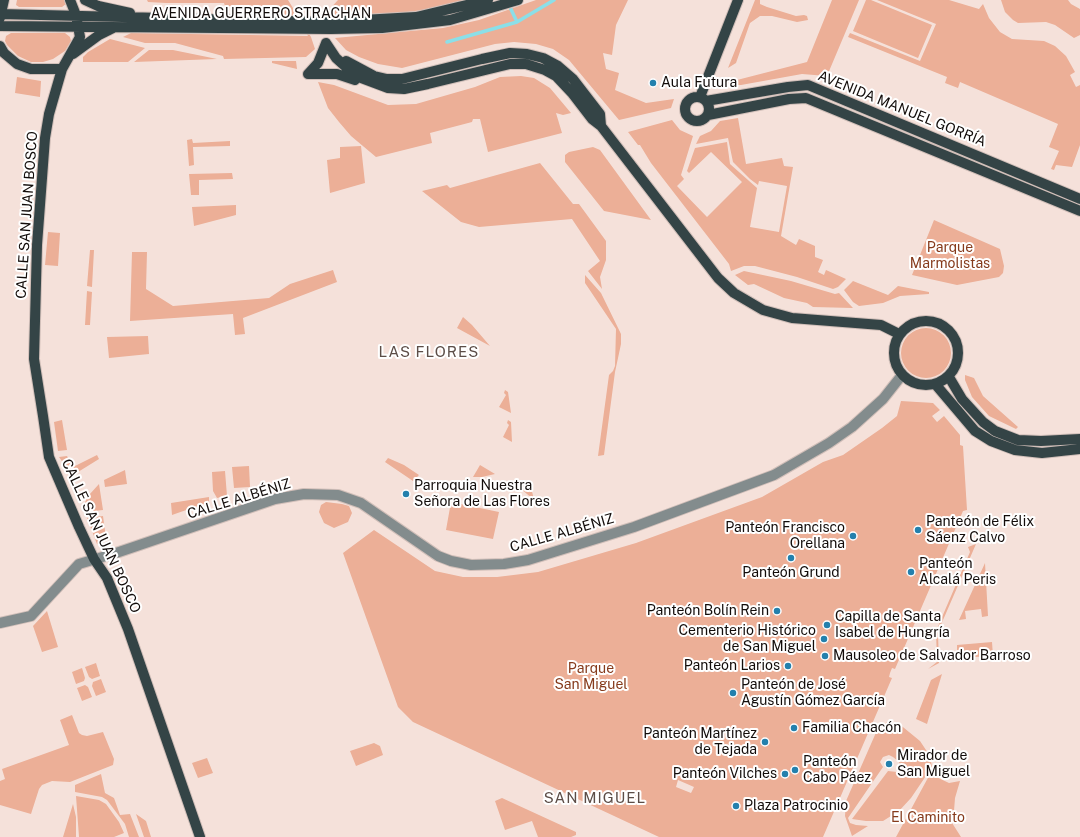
<!DOCTYPE html>
<html>
<head>
<meta charset="utf-8">
<style>
  body { margin:0 }
  canvas { display:block; background:#f5e1da }
</style>
</head>
<body>
<canvas width="1080" height="837"></canvas>
<script>
const c = document.querySelector('canvas').getContext('2d');
c.lineJoin = 'round';
function paint(path, color) { c.fillStyle = color; c.fill(path, 'evenodd'); }
const poly = rows => new Path2D(rows.map(r => 'M' + r).join(''));
function stroke(path, color, width, dash) { c.strokeStyle = color; c.lineWidth = width; c.lineCap = dash ? 'butt' : 'round'; c.setLineDash(dash || []); c.stroke(path); }
function label(font, color, halo, rows, align = 'center') {
  c.font = font + ' "Public Sans",sans-serif'; c.lineWidth = 4; c.setLineDash([]); c.textBaseline = 'middle'; c.strokeStyle = halo; c.fillStyle = color; for (const [text, x, y, turn = 0] of rows) {
    c.save(); c.translate(x, y); c.rotate((+turn || 0) * Math.PI / 180); c.textAlign = isNaN(turn) ? turn : align; if (halo) c.strokeText(text, 0, 0); c.fillText(text, 0, 0); c.restore();
  }
}
paint(poly([
  [17,0,65,0,66,4,62,7,19,7,16,5],
  [147,0,288,0,311,37,315,49,306,57,224,59,223,56,175,43,145,43,123,37,131,33,308,36,295,16,284,16,270,10,270,7,225,6,224,3,166,3,148,2],
  [338,0,471,0,431,9,383,15,326,16,326,13],
  [536,0,628,0,616,25,612,55,603,53,606,69,619,73,615,90,646,103,674,99,671,108,619,120,569,60,553,49,536,44,514,42,495,44,402,68,378,64,359,57,346,50,335,38,443,28,479,20],
  [755,0,760,0,760,4,767,7,796,16,804,15,807,16,808,20,797,22,772,16,760,16,750,23,736,63,728,68],
  [832,0,859,0,827,76,802,74,741,85,726,85,724,82,725,78,731,80,737,80,807,62],
  [866,0,871,0,932,25,918,58,853,31],
  [877,0,949,0,979,9,983,4,989,18,1000,32,1012,39,1044,41,1055,46,1066,56,1075,72,1070,75,1076,87,1080,85,1080,145,1072,167,1056,165,1054,170,1051,169,1059,151,1049,147,1058,124,960,82,958,88,945,83,947,77,848,37,850,33,920,61,936,24],
  [1001,0,1068,0,1071,4,1080,9,1080,35,1074,38,1055,25,1046,22,1018,23,1013,20,1005,12],
  [11,33,65,33,70,37,71,41,65,51,53,59,43,62,31,62,18,56,7,45,5,41,6,36],
  [110,39,145,48,128,62,83,62,83,57,88,52],
  [149,50,173,50,217,59,134,62],
  [272,61,296,61,297,69,272,63],
  [521,76,534,78,550,88,571,113,563,115,556,113,562,133,488,152,480,119,473,119,472,122,430,133,432,143,376,157,351,136,339,122,328,108,318,82,334,85,388,105,416,104,475,87,500,77],
  [17,77,41,81,40,97,15,93],
  [738,118,746,164,782,158,784,166,793,167,781,236,796,245,799,239,815,246,815,257,823,260,818,272,824,275,826,270,846,279,838,287,833,289,797,277,755,266,744,266,731,271,729,264,651,163,640,145,638,145,628,132,672,120,680,130,693,136,681,175,684,179,677,186,707,217,742,182,711,152,689,173,687,171,695,148,727,142,730,164,757,188,750,227,779,232,787,186,759,181,758,185,750,179,733,162,728,138,696,144,700,136,711,131,720,121],
  [192,139,193,143,230,141,230,146,193,147,194,165,189,166,187,140],
  [361,146,365,183,330,193,327,160,340,158,340,147],
  [593,147,600,150,651,220,604,211,565,162,565,155,569,152],
  [540,163,573,204,579,204,606,241,606,260,600,277,602,289,588,271,600,261,572,219,479,227,461,222,422,191,447,185,450,188],
  [232,173,233,179,199,180,199,195,191,195,189,174],
  [236,205,236,215,194,226,192,207],
  [934,220,1000,249,1004,266,1003,273,999,277,957,285,912,275],
  [48,232,60,233,58,266,45,265],
  [90,250,94,250,92,287,87,286],
  [132,252,147,252,146,289,173,306,269,298,290,284,333,270,337,282,243,318,245,334,235,335,233,314,130,321],
  [744,271,791,281,835,294,839,293,853,308,813,307,807,303,784,298,754,284,748,285,735,275],
  [585,275,601,293,621,334,621,344,615,372,604,455,598,456,609,375,613,371,615,366,616,329,585,283],
  [853,281,888,295,898,286,929,292,929,294,900,296,883,303,859,306,853,302,844,290],
  [87,291,92,292,90,325,85,325],
  [463,317,472,325,490,346,457,328],
  '901 353a25 25 0 1 1 50 0a25 25 0 1 1-50 0Z',
  [148,336,149,354,109,358,107,337],
  [965,375,974,378,983,396,1018,427,1016,429,989,416,972,397,965,380],
  [505,390,508,392,511,413,499,407,506,395,504,393],
  [901,401,933,403,940,410,932,416,937,422,944,416,960,435,960,445,963,446,967,510,963,511,895,669,892,668,890,673,889,677,892,678,823,837,659,837,413,722,398,707,343,553,374,530,435,571,463,577,497,577,538,572,636,543,762,497,823,462,843,455,882,428,897,416],
  [678,780,694,787,691,793,676,787],
  [62,420,67,450,58,451,54,422],
  [508,420,511,422,512,442,503,437,509,425,507,423],
  [97,455,99,459,78,472,69,471,59,457,67,456,73,467],
  [388,458,404,465,419,475,413,481,385,462],
  [480,465,495,474,482,477,473,477],
  [249,466,250,487,234,488,232,467],
  [125,470,127,484,105,487,104,480],
  [225,471,227,496,217,498,213,491,212,472],
  [527,483,530,483,534,500,520,488,523,484],
  [99,484,103,510,85,512,84,504,89,495],
  [517,494,533,503,533,506,518,506],
  [209,497,209,502,172,515,171,503],
  [326,502,342,504,349,506,352,513,348,522,334,528,324,523,319,512,321,505],
  [451,502,499,512,493,539,446,530],
  [103,516,106,538,101,545,97,544,87,518],
  [976,544,940,627,938,634,939,663,928,669,937,662,936,631,970,552,968,547],
  [985,563,988,616,982,617,981,609,965,611,966,619,959,620],
  [47,611,58,647,42,652,33,626],
  [992,642,993,656,957,658,957,645],
  [96,663,100,676,92,679,89,677,85,667],
  [82,668,85,678,84,681,76,684,72,672],
  [942,674,927,724,916,719,931,680],
  [101,679,106,692,96,696,92,686,93,682],
  [85,685,88,687,92,697,82,701,77,688],
  [72,715,79,733,82,735,87,736,103,732,114,759,113,765,70,782,52,781,42,785,39,789,31,814,0,805,0,781,5,779,2,769,69,745,60,720],
  [887,722,898,723,920,741,930,756,932,767,911,798,899,811,883,821,866,821,852,819,888,771,897,772,900,768,899,762,893,757,889,755,883,757,880,762,883,767,848,818,850,823,856,825,868,826,852,836,845,816,846,801,878,728],
  [374,743,380,746,383,755,356,766,350,751],
  [207,758,213,773,198,778,192,763],
  [101,774,105,793,114,798,120,815,130,814,139,837,129,837,125,824,107,800,102,797,75,792,75,785],
  [930,774,949,783,960,781,955,798,954,811,947,815,961,837,896,837],
  [76,796,99,800,106,804,119,822,124,833,114,837,79,837],
  [502,798,576,832,576,835,571,837,538,837,532,821,505,830,495,801],
  [73,804,76,817,76,837,63,837],
  [136,814,146,821,151,837,144,837]
]), '#ecaf97');
stroke(poly([
  [509,5,517,22],
  [447,42,517,22,554,0]
]), '#8bdfe8', 3.5);
const minor = poly([
  [0,623,31,616,79,564,116,553,275,499,304,494,338,495,361,503,438,556,451,561,471,565,504,564,528,560,634,527,774,475,829,443,852,427,883,399,902,375]
]);
const major = poly([
  [70,0,76,15,80,37,62,69,49,114,45,138,37,245,34,359,43,416,49,457,79,527,94,559,107,578,128,629,200,837],
  [85,0,98,6,130,13],
  [0,14,326,22,416,17,488,0],
  [0,18,4,0],
  [0,26,331,29,382,28,450,20,518,0],
  [326,43,336,58,356,76,388,88,404,89,428,84,510,64,526,64,545,70,556,76,572,93,592,119,601,126,718,278,734,293,763,310,792,318,881,325,899,334],
  [0,46,4,53,17,64,31,69,62,69],
  [73,54,99,35,113,28],
  [346,61,374,76,387,79,402,79,482,59,510,53,527,54,543,58,558,66,573,79,600,114,601,126],
  [308,74,337,74,355,80],
  [308,74,318,63,326,43],
  '685 109a12 12 0 1 1 24 0a12 12 0 1 1-24 0Z',
  [700,97,738,0],
  [706,101,788,87,808,85,1080,199],
  [708,115,789,99,806,98,1080,211],
  '894 353a32 32 0 1 1 64 0a32 32 0 1 1-64 0Z',
  [949,377,962,399,983,422,995,431,1018,440,1041,441,1080,439],
  [936,385,975,431,991,441,1015,450,1042,453,1080,449]
]);
stroke(minor, '#d1bfb9', 12);
stroke(major, '#d1bfb9', 12);
stroke(minor, '#838c8d', 10);
stroke(major, '#344446', 10);
for (const [x, y, r, color] of [
  [653,83,4,"#2380ad"],
  [406,494,4,"#2380ad"],
  [918,530,4,"#2380ad"],
  [853,536,4,"#2380ad"],
  [791,558,4,"#2380ad"],
  [911,572,4,"#2380ad"],
  [777,611,4,"#2380ad"],
  [827,625,4,"#2380ad"],
  [824,639,4,"#2380ad"],
  [825,656,4,"#2380ad"],
  [788,666,4,"#2380ad"],
  [733,693,4,"#2380ad"],
  [794,728,4,"#2380ad"],
  [765,742,4,"#2380ad"],
  [889,764,4,"#2380ad"],
  [795,770,4,"#2380ad"],
  [785,774,4,"#2380ad"],
  [736,806,4,"#2380ad"]
]) { const dot = new Path2D(); dot.arc(x, y, r, 0, 2 * Math.PI); c.fillStyle = color; c.fill(dot); stroke(dot, '#fff', 1.5); }
label('14px', '#120c0a', '#fff', [
  ["AVENIDA GUERRERO STRACHAN",261,14],
  ["AVENIDA MANUEL GORRÍA",902,109,22],
  ["CALLE SAN JUAN BOSCO",27,215,-86],
  ["CALLE ALBÉNIZ",239,499,-17],
  ["CALLE ALBÉNIZ",562,533,-16],
  ["CALLE SAN JUAN BOSCO",101,536,65]
]);
label('14px', '#120c0a', '#fff', [
  ["Aula Futura",661,83],
  ["Parroquia Nuestra",414,486],
  ["Señora de Las Flores",414,502],
  ["Panteón de Félix",926,522],
  ["Sáenz Calvo",926,538],
  ["Panteón Francisco",845,528,"right"],
  ["Orellana",845,544,"right"],
  ["Panteón",919,564],
  ["Alcalá Peris",919,580],
  ["Panteón Grund",791,573,"center"],
  ["Panteón Bolín Rein",769,611,"right"],
  ["Capilla de Santa",835,617],
  ["Isabel de Hungría",835,633],
  ["Cementerio Histórico",816,631,"right"],
  ["de San Miguel",816,647,"right"],
  ["Mausoleo de Salvador Barroso",833,656],
  ["Panteón Larios",780,666,"right"],
  ["Panteón de José",741,685],
  ["Agustín Gómez García",741,701],
  ["Familia Chacón",802,728],
  ["Panteón Martínez",757,734,"right"],
  ["de Tejada",757,750,"right"],
  ["Mirador de",897,756],
  ["San Miguel",897,772],
  ["Panteón",803,762],
  ["Cabo Páez",803,778],
  ["Panteón Vilches",777,774,"right"],
  ["Plaza Patrocinio",744,806]
], 'left');
label('14px', '#863b1c', '#fff', [
  ["Parque",950,248],
  ["Marmolistas",950,264],
  ["Parque",591,669],
  ["San Miguel",591,685],
  ["El Caminito",928,818]
]);
c.letterSpacing = '1px';
label('15px', '#5c4d47', '#fff', [
  ["LAS FLORES",429,352],
  ["SAN MIGUEL",595,798]
]);
c.letterSpacing = '0px';
</script>
</body>
</html>
